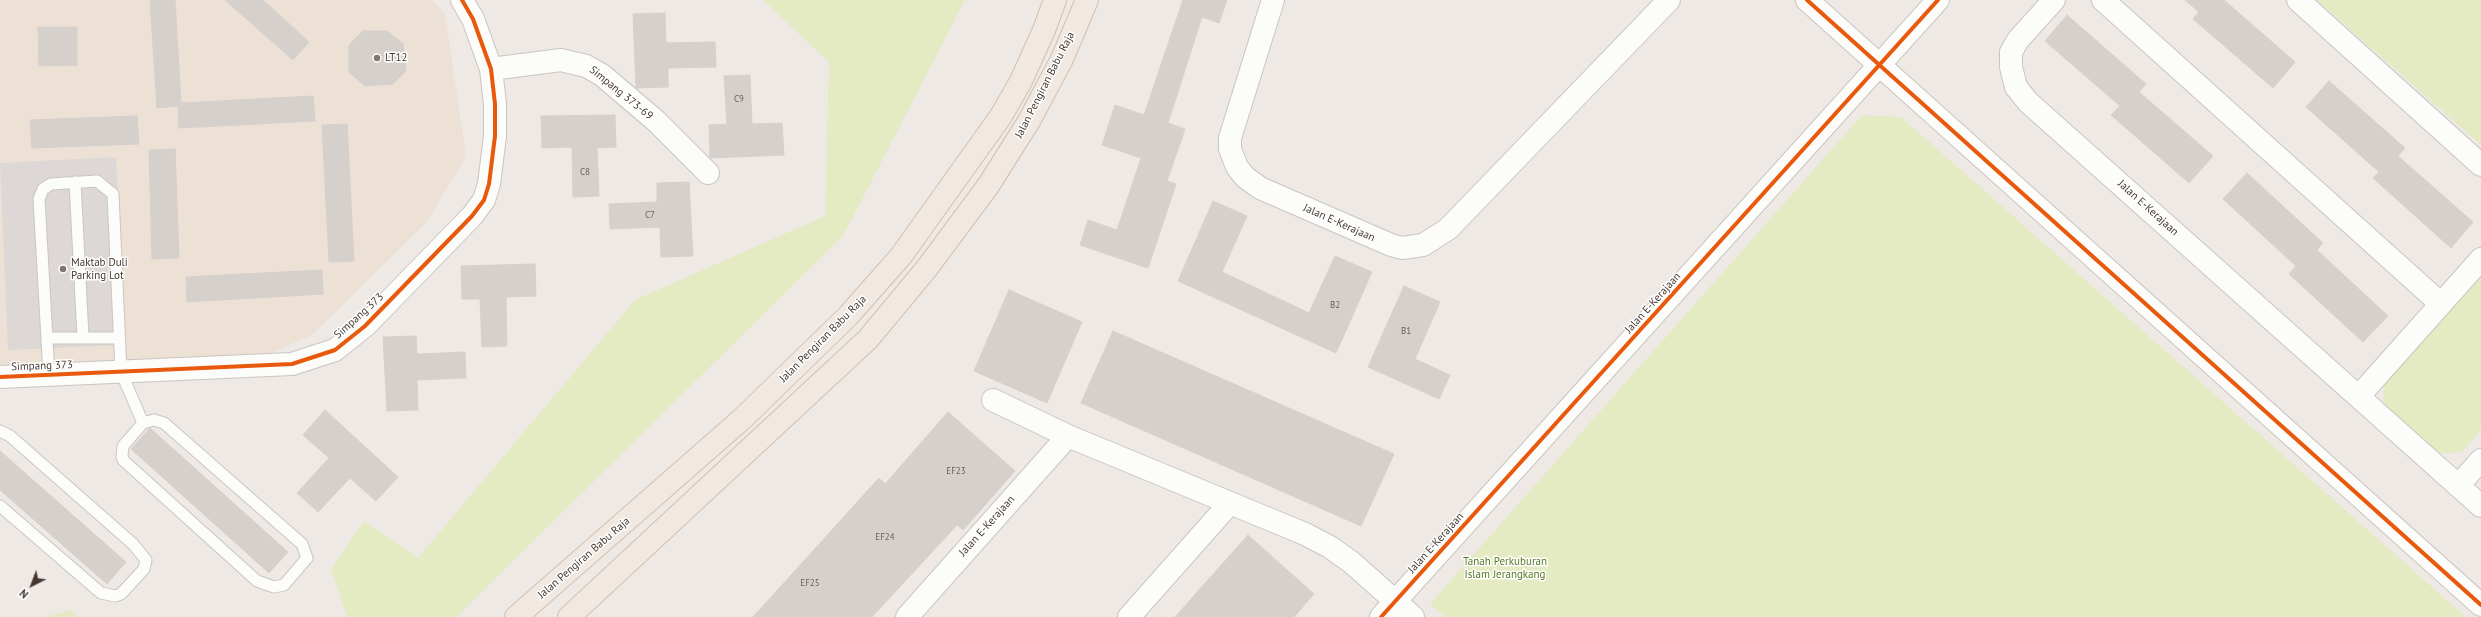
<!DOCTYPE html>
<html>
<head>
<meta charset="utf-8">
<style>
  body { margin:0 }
  #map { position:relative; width:2481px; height:617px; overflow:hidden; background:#eee9e5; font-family:"PT Sans",sans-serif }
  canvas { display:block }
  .north { position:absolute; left:12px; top:565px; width:40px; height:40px; -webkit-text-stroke:3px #fff; paint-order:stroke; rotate:222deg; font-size:11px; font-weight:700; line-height:16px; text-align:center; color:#443831 }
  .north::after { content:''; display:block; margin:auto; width:14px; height:18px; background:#443831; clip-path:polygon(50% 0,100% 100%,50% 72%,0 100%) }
</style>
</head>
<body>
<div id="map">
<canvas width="2481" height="617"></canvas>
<div class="north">N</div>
</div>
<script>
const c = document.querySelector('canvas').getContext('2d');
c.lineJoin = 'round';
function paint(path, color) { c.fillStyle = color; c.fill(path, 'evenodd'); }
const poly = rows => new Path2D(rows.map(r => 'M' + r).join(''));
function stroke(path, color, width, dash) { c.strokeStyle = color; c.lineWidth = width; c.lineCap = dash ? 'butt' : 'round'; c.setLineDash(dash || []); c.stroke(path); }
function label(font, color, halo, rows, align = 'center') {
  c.font = font + ' "PT Sans",sans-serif'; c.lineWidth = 3; c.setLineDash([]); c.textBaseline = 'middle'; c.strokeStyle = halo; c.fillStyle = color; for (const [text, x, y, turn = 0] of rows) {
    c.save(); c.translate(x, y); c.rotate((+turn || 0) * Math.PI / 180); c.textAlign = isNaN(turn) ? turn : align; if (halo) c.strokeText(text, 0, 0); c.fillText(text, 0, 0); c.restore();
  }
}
paint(poly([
  [0,0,431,0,445,13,466,156,426,223,312,335,264,356,0,367]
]), '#ede1d6');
paint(poly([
  [763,0,965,0,843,236,456,617,347,617,331,569,364,521,418,558,635,300,825,216,829,62],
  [2317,0,2481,0,2481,145],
  [1862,115,1901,117,2466,617,1445,617,1430,604],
  [2481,273,2481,430,2462,452,2436,454,2383,406,2384,381],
  [70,610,77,617,47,617]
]), '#e4eac2');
paint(poly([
  [116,157,126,345,8,350,0,163]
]), '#ddd8d5');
const building = poly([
  [150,0,175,0,181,103,313,96,315,121,179,128,178,106,157,108,150,0],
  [225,0,263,0,309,42,293,60,225,0],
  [1183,0,1227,0,1219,23,1202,17,1168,123,1185,129,1167,181,1176,184,1148,268,1080,245,1088,220,1117,230,1141,158,1102,145,1115,105,1144,115,1183,0],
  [2185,0,2224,0,2295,62,2273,88,2193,19,2199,12,2185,0],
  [665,13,666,43,715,42,716,67,668,68,668,87,636,88,633,14,665,13],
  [2067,15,2146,84,2139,92,2213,156,2189,183,2111,115,2120,106,2045,41,2067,15],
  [38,27,77,27,77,65,39,66,38,27],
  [363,31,387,31,403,44,406,71,393,84,365,86,349,72,349,45,363,31],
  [750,75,752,124,782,123,784,155,710,158,709,125,727,124,724,76,750,75],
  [2329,81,2405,148,2398,156,2473,222,2451,248,2373,178,2379,172,2306,107,2329,81],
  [615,115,616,147,597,148,599,196,573,197,572,147,542,148,541,116,615,115],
  [137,116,139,144,32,148,30,120,137,116],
  [347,124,354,261,329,262,322,125,347,124],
  [175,149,179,258,152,259,149,150,175,149],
  [2247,173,2323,243,2317,250,2388,316,2363,342,2289,274,2296,266,2223,199,2247,173],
  [689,182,693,256,661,257,660,227,610,229,609,204,657,202,657,183,689,182],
  [1213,201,1247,216,1222,272,1309,313,1335,256,1372,272,1336,353,1178,281,1213,201],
  [535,264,536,296,506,297,507,346,482,347,480,299,462,299,461,266,535,264],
  [322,270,323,294,187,302,186,277,322,270],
  [1404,286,1440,302,1415,359,1450,375,1439,399,1368,367,1404,286],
  [1009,290,1082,322,1047,403,974,371,1009,290],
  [1113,331,1394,454,1361,526,1081,403,1113,331],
  [416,336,417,354,465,352,466,378,417,380,418,410,387,411,383,337,416,336],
  [325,410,398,477,376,501,350,478,318,512,297,493,329,458,303,435,325,410],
  [948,412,1015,471,963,530,957,525,872,617,753,617,879,478,885,484,948,412],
  [150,428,288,552,269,573,131,449,150,428],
  [0,451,126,562,107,584,0,490,0,451],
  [1248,535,1314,594,1294,617,1175,617,1248,535]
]);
paint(building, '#d6d0cc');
stroke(building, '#d6cfcb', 1);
const service = poly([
  [75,182,83,337],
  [47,338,119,338],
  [49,375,39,199,43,189,51,184,97,181,113,194,121,372,143,423,123,446,122,456,123,460,257,581,274,587,284,585,307,558,302,544,164,423,154,420,143,423],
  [0,431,10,436,133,544,146,560,144,569,121,594,115,596,101,593,0,506]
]);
const minor = poly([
  [1273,0,1230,138,1230,149,1237,167,1245,177,1260,188,1391,245,1402,248,1423,245,1448,229,1669,0],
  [1807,0,2481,605],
  [2054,0,2018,40,2011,52,2011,67,2016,87,2028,102,2481,506],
  [2103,0,2441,304],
  [2298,0,2481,165],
  [491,69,561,60,586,66,602,75,656,121,708,173],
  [0,377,292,364,335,350,365,326,472,216,484,200,489,184,495,136,495,104,491,69,473,19,462,0],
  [2359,396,2481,259],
  [993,400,1068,436,1305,534,1330,547,1351,562,1413,617],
  [2458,486,2481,460],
  [907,617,1068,436],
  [1129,617,1230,503],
  [1381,617,1938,0]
]);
const primary = poly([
  [516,617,742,419,848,316,901,256,1001,116,1021,81,1044,30,1055,0],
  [569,617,868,339,927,268,988,186,1029,121,1062,59,1087,0]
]);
stroke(service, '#cac5c1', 13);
stroke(minor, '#cac5c1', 24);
stroke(primary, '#d2c0b0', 24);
stroke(service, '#fcfcfb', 11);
stroke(minor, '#fcfcfb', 22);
stroke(primary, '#f0e8e1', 22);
stroke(poly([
  [1807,0,2481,605],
  [0,377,292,364,335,350,365,326,472,216,484,200,489,184,495,136,495,104,491,69,473,19,462,0],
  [1381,617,1938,0]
]), '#e8590c', 4);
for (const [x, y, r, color] of [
  [377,58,4,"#807670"],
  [63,269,4,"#807670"]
]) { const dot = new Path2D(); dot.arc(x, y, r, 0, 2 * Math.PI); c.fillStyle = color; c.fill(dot); stroke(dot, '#fff', 1.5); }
label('9px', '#6a6059', null, [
  ["C9",739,99],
  ["C8",585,172],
  ["C7",650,215],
  ["B2",1335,305],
  ["B1",1406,331],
  ["EF23",956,471],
  ["EF24",885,537],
  ["EF25",810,583]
]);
label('11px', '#443831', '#fff', [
  ["LT12",385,58],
  ["Maktab Duli",71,263],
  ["Parking Lot",71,276]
], 'left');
label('11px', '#443831', '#fff', [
  ["Jalan Pengiran Babu Raja",1045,85,-63],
  ["Simpang 373-69",621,93,39],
  ["Jalan E-Kerajaan",2148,208,42],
  ["Jalan E-Kerajaan",1339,223,24],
  ["Jalan E-Kerajaan",1653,303,-48],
  ["Simpang 373",359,316,-42],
  ["Jalan Pengiran Babu Raja",823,339,-45],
  ["Simpang 373",42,366,-2],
  ["Jalan E-Kerajaan",987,526,-48],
  ["Jalan E-Kerajaan",1436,543,-48],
  ["Jalan Pengiran Babu Raja",584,558,-41]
]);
label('11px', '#577921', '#fff', [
  ["Tanah Perkuburan",1505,562],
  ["Islam Jerangkang",1505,575]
]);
</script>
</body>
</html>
